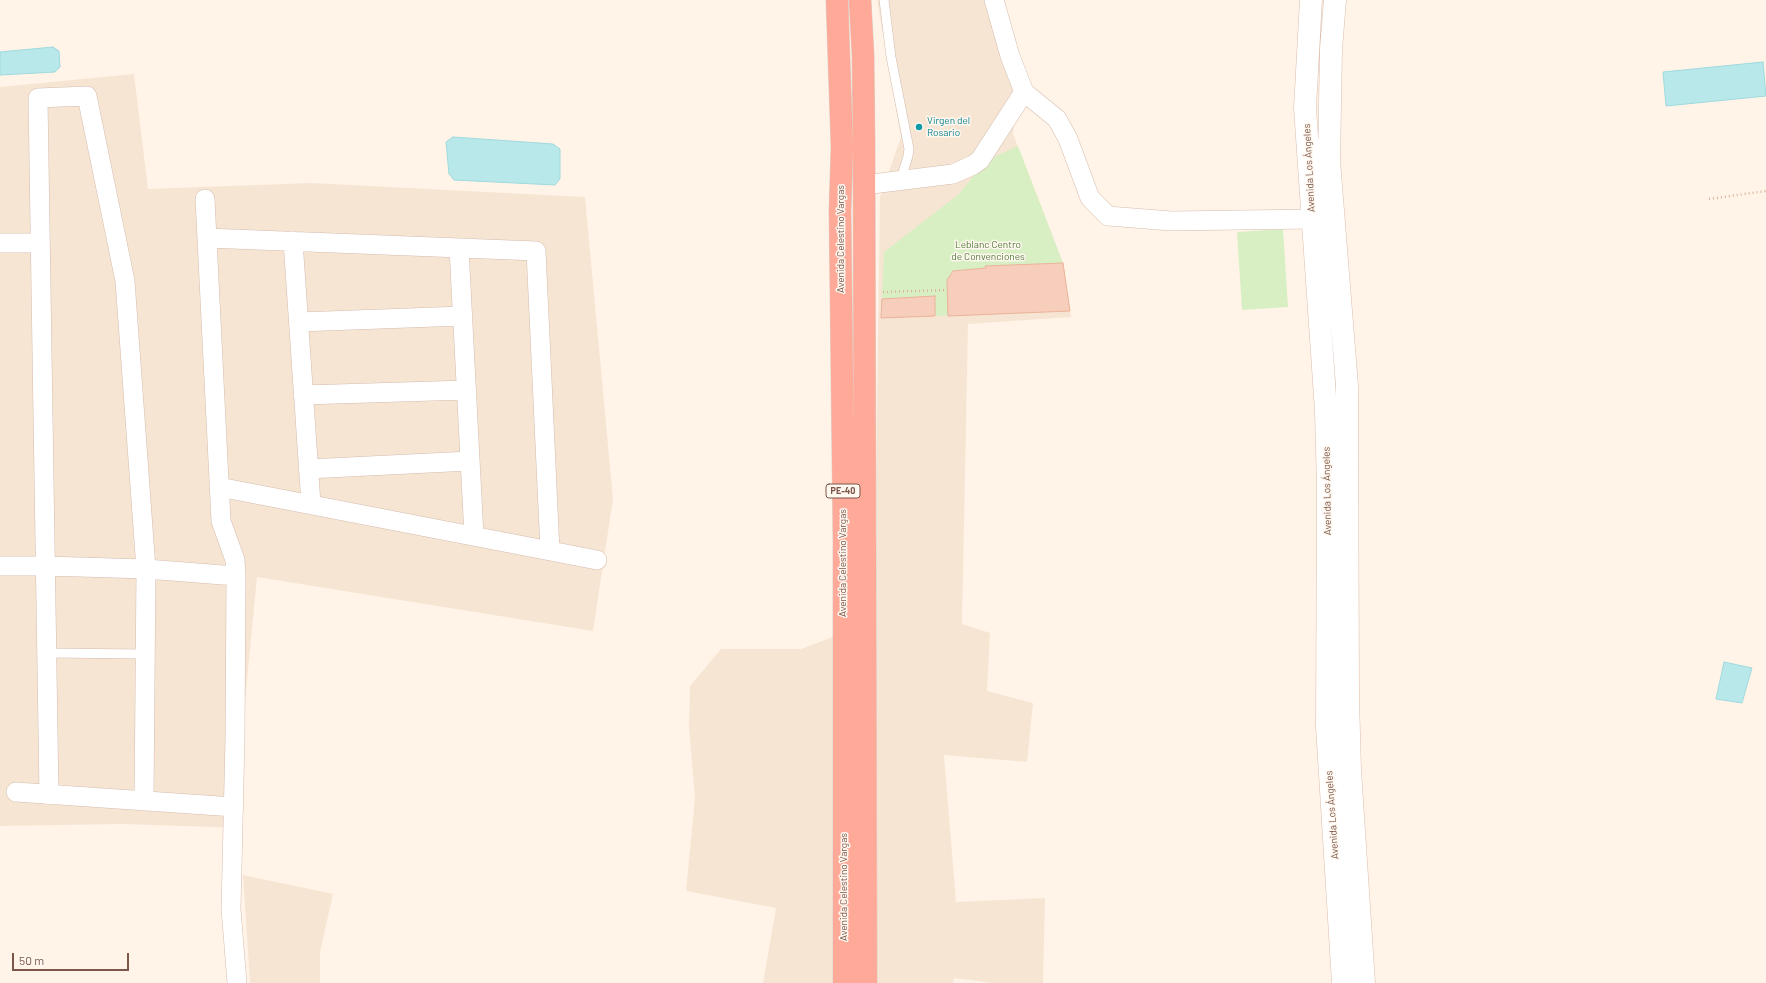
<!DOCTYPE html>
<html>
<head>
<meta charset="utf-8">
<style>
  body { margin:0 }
  #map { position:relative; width:1766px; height:983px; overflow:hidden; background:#fff4e7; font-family:Barlow,sans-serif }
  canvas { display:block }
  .scale { position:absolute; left:12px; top:953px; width:117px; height:18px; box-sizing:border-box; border:2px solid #7c5648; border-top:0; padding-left:5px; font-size:12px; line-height:14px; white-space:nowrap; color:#7c5648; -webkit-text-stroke:3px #fff8f0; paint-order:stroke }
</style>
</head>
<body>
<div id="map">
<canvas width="1766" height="983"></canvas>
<div class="scale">50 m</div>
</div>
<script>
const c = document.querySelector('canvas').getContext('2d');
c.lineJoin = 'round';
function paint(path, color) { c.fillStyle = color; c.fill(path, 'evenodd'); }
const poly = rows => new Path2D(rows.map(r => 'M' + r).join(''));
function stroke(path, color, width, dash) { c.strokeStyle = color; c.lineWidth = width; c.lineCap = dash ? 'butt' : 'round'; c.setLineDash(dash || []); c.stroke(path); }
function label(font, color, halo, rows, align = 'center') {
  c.font = font + ' Barlow,sans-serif'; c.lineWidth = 3; c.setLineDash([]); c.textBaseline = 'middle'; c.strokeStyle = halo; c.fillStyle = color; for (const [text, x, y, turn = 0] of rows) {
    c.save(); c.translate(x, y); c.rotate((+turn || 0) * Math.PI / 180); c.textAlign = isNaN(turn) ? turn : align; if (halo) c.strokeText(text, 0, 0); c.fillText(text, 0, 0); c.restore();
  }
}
paint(poly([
  [877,0,999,0,1019,73,1013,134,1063,263,1071,317,968,324,962,624,990,633,987,691,1033,703,1027,762,944,755,956,902,1045,898,1043,983,994,983,954,978,953,983,763,983,776,908,686,891,695,798,689,727,690,686,721,649,801,649,874,621,880,197,901,137],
  [134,74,148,189,311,183,585,197,613,499,593,631,257,577,241,742,243,828,123,824,0,826,0,87],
  [243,875,333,894,320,952,320,983,250,983]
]), '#f7e5d4');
paint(poly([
  [1018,146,1063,263,1070,311,881,318,884,252,959,194,985,161],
  [1283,229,1288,307,1242,310,1237,232]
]), '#d8efc3');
const water = poly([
  [53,47,59,51,60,67,55,72,0,75,0,52,53,47],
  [1763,62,1766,96,1666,106,1663,72,1763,62],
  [453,137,553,144,560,149,560,179,555,185,454,180,449,174,446,142,453,137],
  [1724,662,1752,668,1742,703,1716,699,1724,662]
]);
paint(water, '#b9e8eb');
stroke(water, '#9ed9de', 1);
const building = poly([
  [1063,263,1070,311,948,316,947,280,953,271,986,268,985,266,1063,263],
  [935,296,935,316,881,318,882,299,935,296]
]);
paint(building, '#f7cebb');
stroke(building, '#ecb29a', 1);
const lane = poly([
  [884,0,891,57,909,149,908,156,901,179],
  [47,653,145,654]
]);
const street = poly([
  [994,0,1010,56,1024,92],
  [1024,92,1057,119,1068,139,1090,198,1108,216,1171,221,1312,219],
  [864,185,953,174,973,165,980,160,1024,92],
  [205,199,221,521,235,560,236,576,235,738,231,909,237,983],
  [207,238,536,251,550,551],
  [293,241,311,504],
  [0,243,40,243],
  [459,248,474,536],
  [299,322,463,316],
  [303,395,467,390],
  [308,469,470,461],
  [219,487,597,560],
  [0,566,46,566,146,569,236,576],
  [16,792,234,807],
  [49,795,38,98,87,96,125,281,146,569,144,801]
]);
const secondary = poly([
  [1311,0,1305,108,1326,411,1328,487,1327,726,1343,983],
  [1335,0,1331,49,1329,161,1347,386,1348,698,1350,770,1364,983]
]);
const highway = poly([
  [837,0,842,147,840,211,844,539,844,983],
  [860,0,863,55,864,143,866,983]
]);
stroke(lane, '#d5bcae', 10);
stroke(street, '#d5bcae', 20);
stroke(secondary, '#dbbdad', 23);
stroke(highway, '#ddd3cf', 23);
stroke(poly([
  [1709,199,1766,191],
  [883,292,947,290]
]), '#ddb19e', 2.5, [1, 3]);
stroke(lane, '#fff', 9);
stroke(street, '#fff', 19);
stroke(secondary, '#fff', 22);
stroke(highway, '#ffaa98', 22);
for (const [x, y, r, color] of [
  [919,127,4,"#0f9aa8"]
]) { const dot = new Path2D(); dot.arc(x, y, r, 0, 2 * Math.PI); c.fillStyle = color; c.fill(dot); stroke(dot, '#fff8f0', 1.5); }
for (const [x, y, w] of [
  [843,491,34]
]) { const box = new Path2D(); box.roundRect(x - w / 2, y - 7, w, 14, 3); c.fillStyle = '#fff8f0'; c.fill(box); stroke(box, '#7c5648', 1); }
label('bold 9px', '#7c5648', null, [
  ["PE-40",843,491]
]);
label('10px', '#0d838f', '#fff8f0', [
  ["Virgen del",927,121],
  ["Rosario",927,133]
], 'left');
label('10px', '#7c5648', '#fff8f0', [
  ["Avenida Los Ángeles",1309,168,-93],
  ["Avenida Celestino Vargas",841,239,-90],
  ["Avenida Los Ángeles",1327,491,-91],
  ["Avenida Celestino Vargas",843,563,-90],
  ["Avenida Los Ángeles",1332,815,-94],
  ["Avenida Celestino Vargas",844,887,-90]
]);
label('10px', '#547d3c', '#fff8f0', [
  ["Leblanc Centro",988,245],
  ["de Convenciones",988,257]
]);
</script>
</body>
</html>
